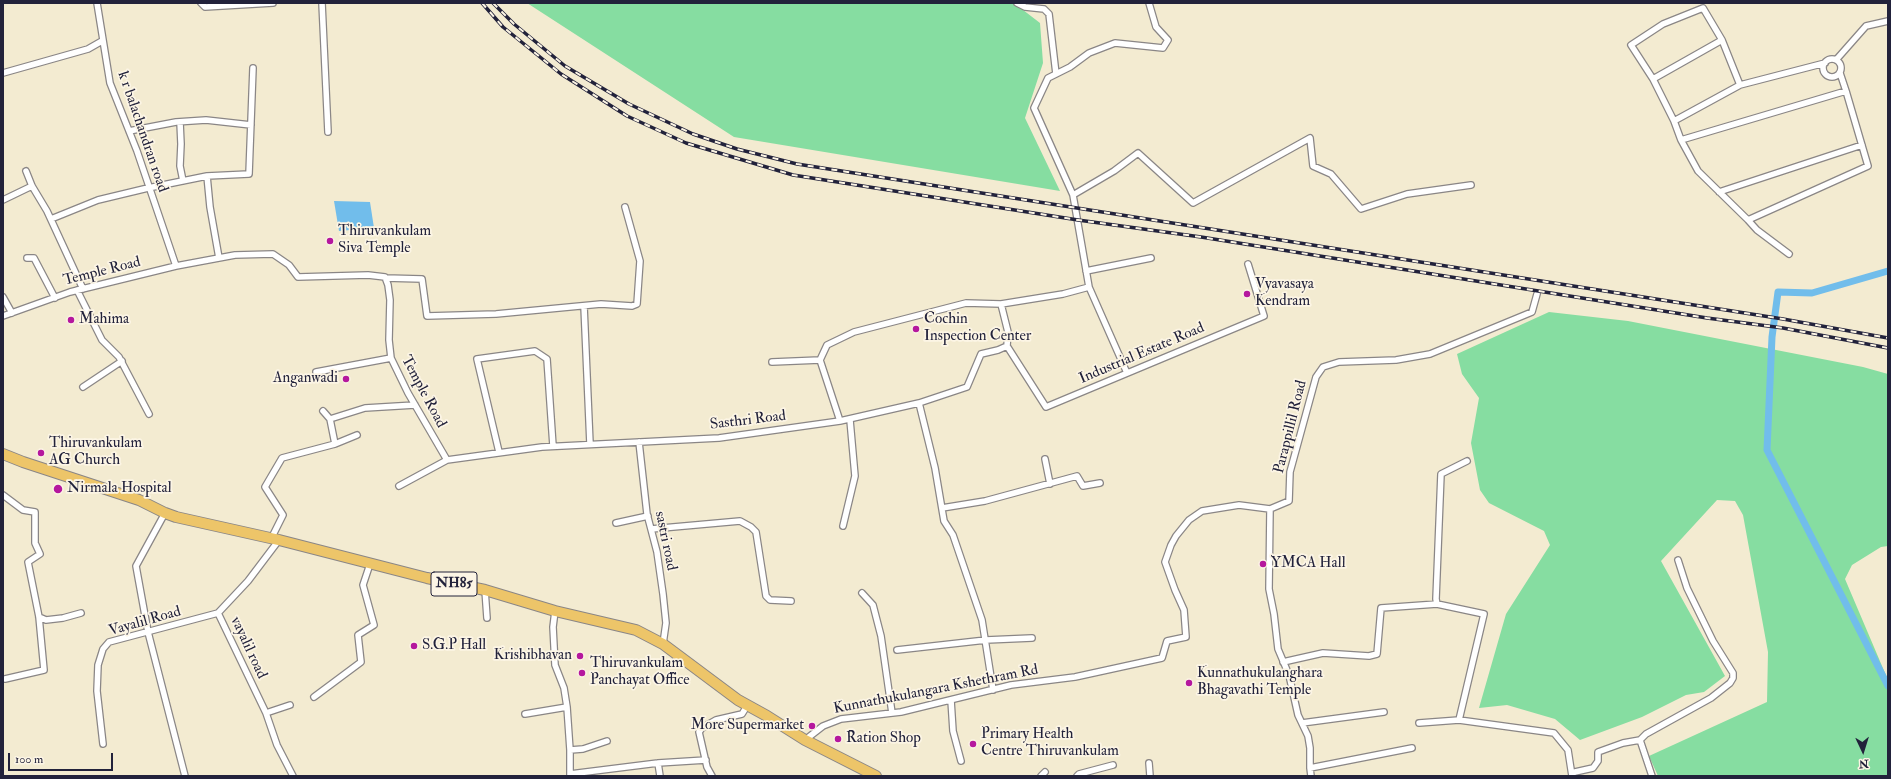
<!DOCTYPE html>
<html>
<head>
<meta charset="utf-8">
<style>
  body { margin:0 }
  #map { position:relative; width:1891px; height:779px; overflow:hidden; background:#f3ebd1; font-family:"IM FELL Double Pica",serif }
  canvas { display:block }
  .frame { position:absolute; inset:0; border:4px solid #22223b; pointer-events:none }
  .north { position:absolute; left:1843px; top:731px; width:40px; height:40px; -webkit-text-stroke:3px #fcf5e5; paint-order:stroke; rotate:176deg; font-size:11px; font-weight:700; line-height:16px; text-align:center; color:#22223b }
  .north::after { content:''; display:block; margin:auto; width:14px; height:18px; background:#22223b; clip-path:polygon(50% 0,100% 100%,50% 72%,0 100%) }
  .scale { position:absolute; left:8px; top:753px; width:105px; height:18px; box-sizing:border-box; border:2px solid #22223b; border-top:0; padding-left:5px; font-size:12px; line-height:14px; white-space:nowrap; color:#22223b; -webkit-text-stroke:3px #fcf5e5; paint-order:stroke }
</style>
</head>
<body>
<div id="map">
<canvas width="1891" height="779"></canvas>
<div class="frame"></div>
<div class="north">N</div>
<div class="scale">100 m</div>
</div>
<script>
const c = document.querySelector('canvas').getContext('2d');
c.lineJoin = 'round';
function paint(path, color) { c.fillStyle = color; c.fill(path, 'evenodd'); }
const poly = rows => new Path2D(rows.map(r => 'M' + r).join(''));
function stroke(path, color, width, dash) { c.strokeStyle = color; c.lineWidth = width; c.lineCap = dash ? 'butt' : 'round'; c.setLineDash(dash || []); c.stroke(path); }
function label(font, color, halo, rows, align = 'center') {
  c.font = font + ' "IM FELL Double Pica",serif'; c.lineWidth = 3.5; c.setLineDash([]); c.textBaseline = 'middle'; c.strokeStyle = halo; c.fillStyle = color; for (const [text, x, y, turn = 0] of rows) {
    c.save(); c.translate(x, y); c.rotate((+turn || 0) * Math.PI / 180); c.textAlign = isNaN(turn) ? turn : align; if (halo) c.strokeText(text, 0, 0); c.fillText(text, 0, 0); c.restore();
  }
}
paint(poly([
  [527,3,1014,3,1040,23,1043,63,1025,118,1060,191,734,137],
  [1549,312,1628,321,1863,367,1888,374,1888,546,1881,547,1852,565,1845,579,1888,680,1888,776,1658,776,1649,756,1767,702,1768,652,1743,515,1735,501,1717,500,1661,561,1725,676,1704,692,1686,695,1642,717,1580,740,1555,719,1507,705,1479,708,1506,614,1550,545,1544,531,1489,503,1480,490,1471,443,1479,398,1462,374,1457,354]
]), '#86dda1');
paint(poly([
  [334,201,370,202,374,228,339,231]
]), '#71bdeb');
stroke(poly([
  [1888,271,1812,293,1778,292,1772,337,1767,450,1888,686]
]), '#71bdeb', 7);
const street = poly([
  [97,3,110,83,137,151,176,266],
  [201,3,205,7,273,3],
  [322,3,328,132],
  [1017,3,1025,7,1044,9,1049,14,1056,74],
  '1823 68a9 9 0 1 1 18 0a9 9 0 1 1-18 0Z',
  [1836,60,1866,26,1888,21],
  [3,73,88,49,102,41],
  [1840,73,1846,91,1868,166,1748,220,1698,171,1681,140,1846,91],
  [1653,79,1631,45,1663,24,1703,8,1722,40],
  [1740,85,1825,63],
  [1674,121,1740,85,1722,40,1653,79,1674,121,1681,140],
  [180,122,181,144,180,166,183,181],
  [129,131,176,122,206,120,251,125],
  [26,171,32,186,47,211,83,289],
  [207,176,249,174,253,68],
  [1719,192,1862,145],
  [1073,195,1114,171,1138,153,1193,203,1310,138,1313,166,1331,174,1361,209,1407,194,1471,185],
  [3,200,32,186],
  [51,219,98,200,148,188,207,176,210,207,219,258],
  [1748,220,1757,230,1789,254],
  [27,258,34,258,55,298],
  [1086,271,1151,258],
  [385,278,422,279,427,316,496,314,601,304,632,306,637,304,640,261,625,207],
  [1089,287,1127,373],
  [77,290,102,340,119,357,149,414],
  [3,297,12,313],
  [584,306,590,444],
  [3,316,70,292,176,266,235,255,273,254,289,265,298,277,368,275,385,277,388,285,390,300,389,340,391,358,408,393,447,460,542,447,719,438,840,421,919,403],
  [1007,346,1046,407,1264,316,1248,264],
  [772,362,820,360],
  [316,372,391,358],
  [83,387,122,361],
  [330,419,365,408,415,405],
  [840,421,820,360,827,345,854,332,966,303,1001,304,1063,294,1089,287,1073,195,1034,108,1048,78,1070,67,1089,53,1115,43,1163,48,1168,40,1156,27,1149,3],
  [639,442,647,514,657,552,663,594,666,623,663,644],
  [335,444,357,435],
  [499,452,477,359,535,351,547,359,553,446],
  [1045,459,1050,484],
  [399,486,447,460],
  [3,495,23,510,35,512,35,543,40,554,28,562,39,617,44,670,5,679],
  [942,508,985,501,1077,476,1083,486,1100,483],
  [165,513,136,566,148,632,185,776],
  [616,523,648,516],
  [843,526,855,476,850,420],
  [651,529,740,521,751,527,756,532,766,596,770,600,791,601],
  [271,539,283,515,265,487,282,458,335,444,330,419,323,411],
  [279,540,248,581,218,613,266,713,277,745,293,776],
  [485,590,487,618],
  [862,593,873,605,881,636,892,713],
  [555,611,553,627,555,665,564,688,567,707,570,750,570,776],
  [39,617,46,620,63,618,81,613],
  [897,650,986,640,1032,638],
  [1283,662,1323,653,1369,656,1377,654,1381,608,1437,604],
  [993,690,982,620,953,535,944,521,935,468,919,403,967,387,981,354,998,350,1007,346,1008,332,1001,304],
  [314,697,361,662,358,635,374,625,363,585,370,564],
  [951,700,953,731,961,761],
  [266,713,290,705],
  [525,714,567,707],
  [1459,720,1484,614,1437,604,1436,599,1441,474,1467,461],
  [1302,723,1384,712],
  [1419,723,1459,720,1554,733,1568,750,1572,776],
  [805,740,823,726,841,719,901,712,1011,685,1075,677,1162,658,1167,641,1186,637,1184,610,1175,590,1165,562,1171,545,1176,536,1189,520,1202,511,1239,505,1270,509],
  [1640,740,1652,776],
  [103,744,97,691,98,665,103,649,109,642,218,613],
  [1412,748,1310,768,1310,748,1308,736,1298,715,1289,675,1278,649,1274,614,1269,589,1270,509,1289,501,1290,472,1316,377,1323,367,1339,362,1396,360,1430,354,1532,312,1537,294],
  [570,750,583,749,607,741],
  [1149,763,1150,776],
  [1310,768,1311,776],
  [570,774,658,763],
  [1572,774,1575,772,1593,768,1598,761,1598,752,1623,743,1640,740,1646,734,1711,698,1730,683,1733,678,1733,673,1713,641,1687,588,1678,560],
  [660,776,658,763,706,760],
  [712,776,707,767,699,732,702,728,716,720,742,714,747,706],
  [1041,776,1045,772],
  [1077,776,1079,774,1113,765]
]);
const highway = poly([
  [3,454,23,462,139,500,165,513,176,517,279,540,427,578,485,590,555,611,636,630,663,644,738,700,767,716,805,740,876,776]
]);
stroke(street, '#8a8686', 8);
stroke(highway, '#8a8686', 12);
stroke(street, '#fff', 5.5);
stroke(highway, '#edc569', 10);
const rail = poly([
  [482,3,503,27,561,74,627,116,686,143,793,175,1078,220,1201,237,1707,318,1783,328,1888,348],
  [493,3,514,24,565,66,629,104,693,134,737,149,797,164,1783,319,1888,338]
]);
stroke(rail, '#22223b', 3.5);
stroke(rail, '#fcf5e5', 2, [6]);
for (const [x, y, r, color] of [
  [330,241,4,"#b5179e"],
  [1247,294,4,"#b5179e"],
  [71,320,4,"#b5179e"],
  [916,329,4,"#b5179e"],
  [346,379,4,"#b5179e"],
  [41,453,4,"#b5179e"],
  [58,489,5,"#b5179e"],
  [1263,564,4,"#b5179e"],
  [414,646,4,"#b5179e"],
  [580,656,4,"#b5179e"],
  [582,673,4,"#b5179e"],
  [1189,683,4,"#b5179e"],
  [812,726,4,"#b5179e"],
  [838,739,4,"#b5179e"],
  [973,744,4,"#b5179e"]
]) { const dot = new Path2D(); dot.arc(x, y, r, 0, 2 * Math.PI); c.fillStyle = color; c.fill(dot); stroke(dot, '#fcf5e5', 1.5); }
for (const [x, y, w] of [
  [454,584,46]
]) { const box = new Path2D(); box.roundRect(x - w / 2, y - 12, w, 24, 3); c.fillStyle = '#fcf5e5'; c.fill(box); stroke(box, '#22223b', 1); }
label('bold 14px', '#22223b', null, [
  ["NH85",454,584]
]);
label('15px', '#22223b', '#fcf5e5', [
  ["k r balachandran road",142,132,71],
  ["Temple Road",102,272,-14],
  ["Industrial Estate Road",1142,354,-23],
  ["Temple Road",423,392,62],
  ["Sasthri Road",748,421,-7],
  ["Parappillil Road",1291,427,-76],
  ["sastri road",665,541,78],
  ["Vayalil Road",145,622,-16],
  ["vayalil road",248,648,65],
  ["Kunnathukulangara Kshethram Rd",936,690,-11]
]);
label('15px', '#22223b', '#fcf5e5', [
  ["Thiruvankulam",338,232],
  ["Siva Temple",338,249],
  ["Vyavasaya",1255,285],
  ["Kendram",1255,302],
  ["Mahima",79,320],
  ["Cochin",924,320],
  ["Inspection Center",924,337],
  ["Anganwadi",338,379,"right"],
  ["Thiruvankulam",49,444],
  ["AG Church",49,461],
  ["Nirmala Hospital",67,489],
  ["YMCA Hall",1271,564],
  ["S.G.P Hall",422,646],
  ["Krishibhavan",572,656,"right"],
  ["Thiruvankulam",590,664],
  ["Panchayat Office",590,681],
  ["Kunnathukulanghara",1197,674],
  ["Bhagavathi Temple",1197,691],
  ["More Supermarket",804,726,"right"],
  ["Primary Health",981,735],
  ["Centre Thiruvankulam",981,752],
  ["Ration Shop",846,739]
], 'left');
</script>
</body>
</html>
